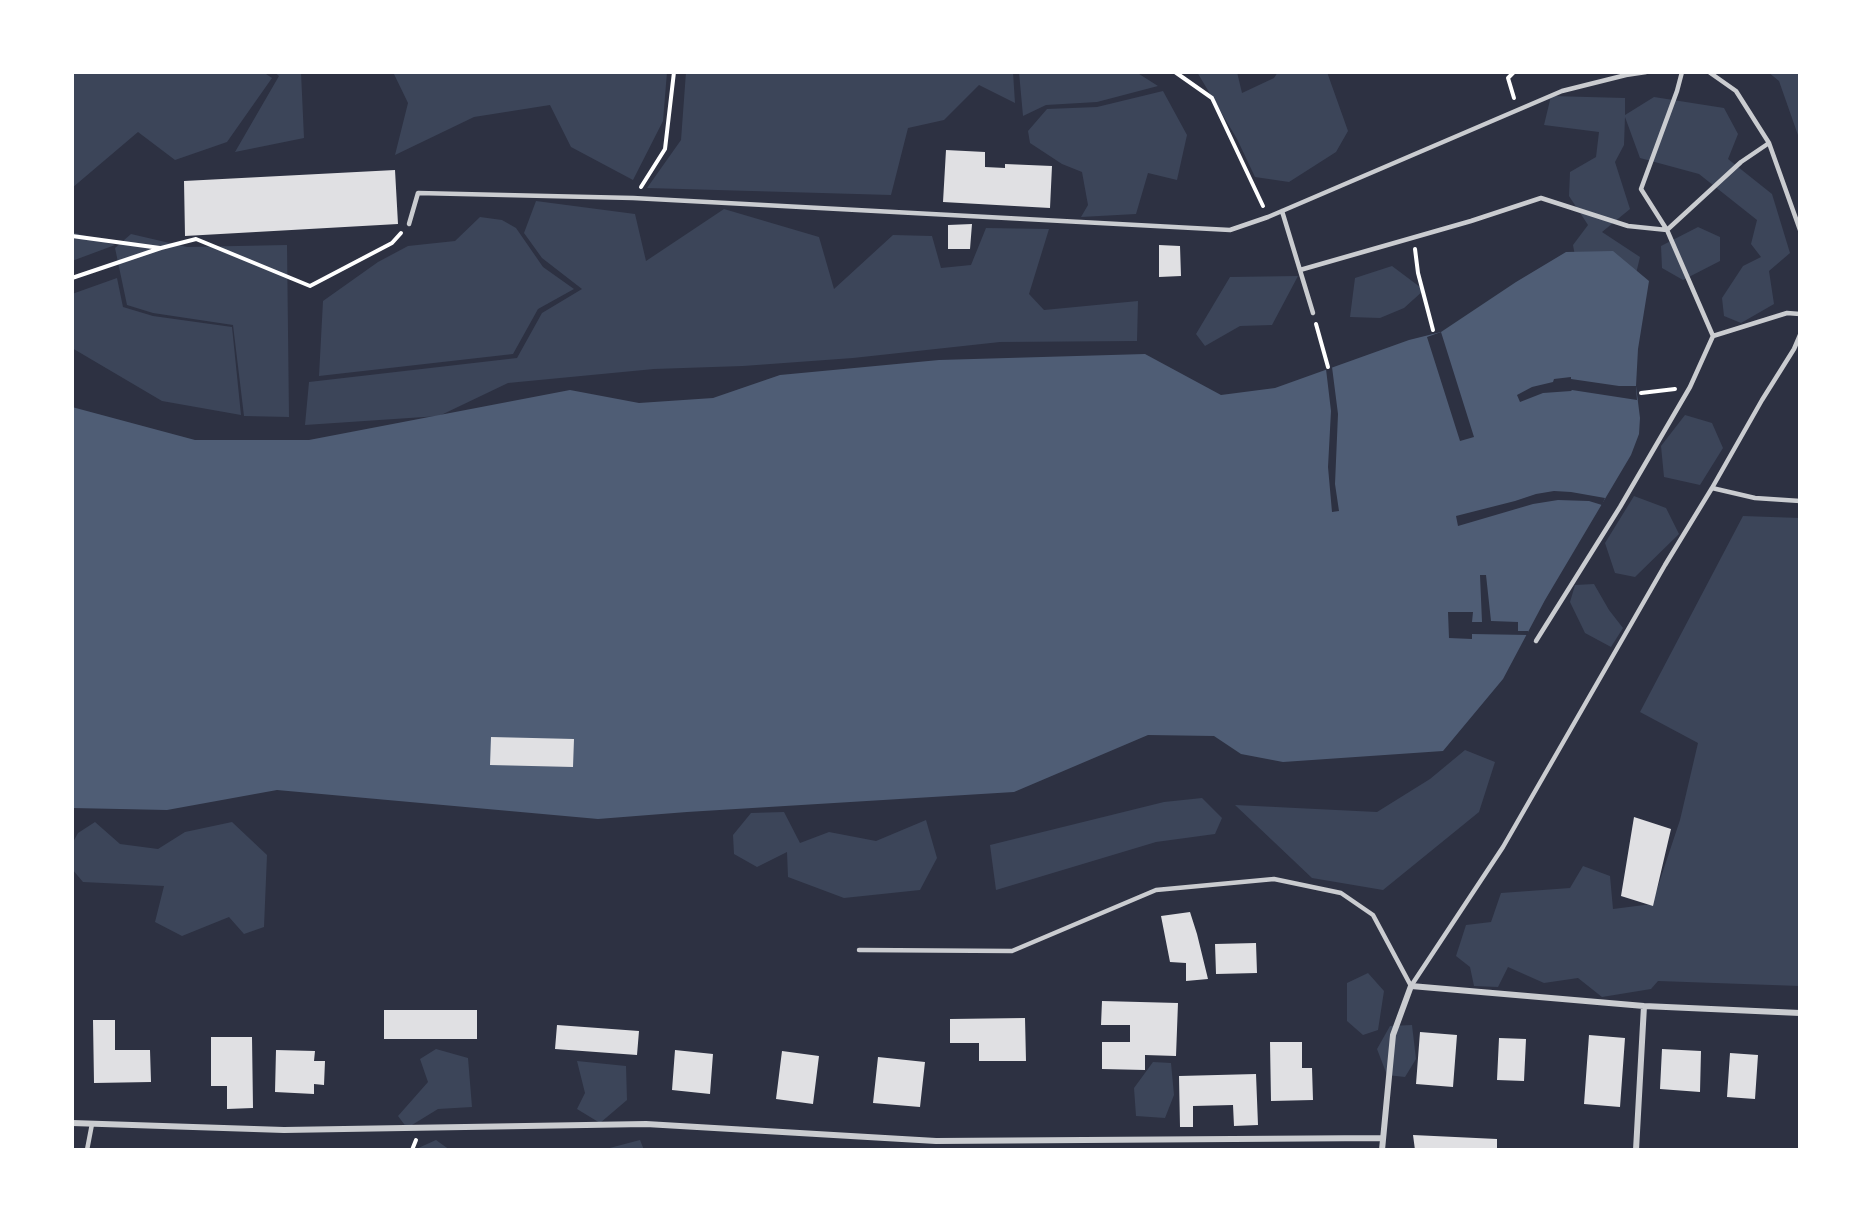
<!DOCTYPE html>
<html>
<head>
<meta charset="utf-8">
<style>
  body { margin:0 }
  #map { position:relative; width:1872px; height:1222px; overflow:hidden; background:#2d3142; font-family:Inter,sans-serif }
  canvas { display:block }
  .frame { position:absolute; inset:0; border:74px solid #fff; pointer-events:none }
</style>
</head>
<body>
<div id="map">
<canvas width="1872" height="1222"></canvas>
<div class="frame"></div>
</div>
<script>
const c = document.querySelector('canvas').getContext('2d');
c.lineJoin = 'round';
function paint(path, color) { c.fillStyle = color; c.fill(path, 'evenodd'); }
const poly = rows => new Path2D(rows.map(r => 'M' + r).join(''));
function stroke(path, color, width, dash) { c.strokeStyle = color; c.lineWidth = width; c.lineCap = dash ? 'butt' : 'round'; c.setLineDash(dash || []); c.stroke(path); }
paint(poly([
  [72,72,263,72,272,78,227,142,175,160,138,132,72,188],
  [274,72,301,72,304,138,235,152,279,76],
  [393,72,667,72,663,121,633,180,571,147,550,105,474,117,395,155,408,103],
  [686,72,1013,72,1015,103,979,85,944,120,908,128,891,195,647,188,681,140],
  [1019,72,1136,72,1158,86,1097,102,1046,105,1023,116],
  [1197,72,1237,72,1242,93,1274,78,1278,72,1327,72,1348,131,1336,152,1289,182,1255,177,1237,139],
  [1768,72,1800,72,1800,183,1798,175,1799,138,1779,81],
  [1163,91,1187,135,1177,180,1148,173,1136,214,1081,217,1088,205,1082,172,1062,164,1030,143,1028,131,1047,109,1097,107],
  [1551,96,1625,98,1625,115,1654,97,1724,108,1738,134,1728,159,1772,194,1790,253,1769,271,1774,304,1741,323,1724,316,1722,298,1743,266,1761,257,1751,244,1757,220,1699,174,1640,158,1625,117,1624,145,1615,162,1630,209,1602,232,1640,257,1635,278,1578,273,1573,245,1588,225,1569,196,1570,172,1596,157,1599,132,1544,125],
  [536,201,635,214,646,261,724,209,819,237,834,289,893,235,932,236,941,268,971,265,986,228,1049,229,1029,294,1044,310,1138,301,1137,341,1000,342,853,358,743,366,654,369,508,383,439,416,305,425,309,382,517,358,542,313,582,289,542,258,524,233],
  [480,217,502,220,516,228,543,267,574,289,538,309,513,354,319,376,323,301,378,262,408,246,455,241],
  [1698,227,1720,237,1720,261,1683,280,1662,268,1661,246],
  [72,232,115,245,72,261],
  [131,234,187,247,287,245,289,417,244,416,233,325,153,313,127,305,115,248],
  [1392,266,1424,290,1404,308,1380,318,1350,317,1355,278],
  [1298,276,1272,325,1240,326,1205,346,1196,334,1230,277],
  [117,278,123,307,153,316,232,327,241,415,162,401,72,348,72,294],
  [1685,415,1712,423,1723,448,1700,485,1664,477,1661,446],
  [1634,496,1666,508,1679,534,1635,577,1615,573,1605,543],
  [1743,516,1800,518,1800,986,1658,981,1651,989,1602,997,1578,978,1544,983,1508,967,1498,987,1474,986,1470,967,1456,956,1466,925,1491,922,1501,893,1570,888,1583,866,1610,876,1613,909,1652,904,1680,820,1698,743,1640,712],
  [1594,584,1609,610,1623,628,1611,647,1585,633,1570,602,1575,585],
  [1465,750,1495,762,1479,812,1383,890,1312,878,1235,805,1377,812,1430,779],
  [1202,798,1222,818,1215,834,1156,842,996,890,990,845,1164,802],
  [784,812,800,843,829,832,876,841,926,820,937,858,920,890,844,898,788,877,787,852,757,867,734,854,733,835,751,813],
  [95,822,120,844,158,849,185,832,232,822,267,855,264,927,244,934,229,917,182,936,155,922,164,886,83,882,72,869,72,844,78,833],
  [1368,973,1384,991,1378,1030,1363,1035,1347,1021,1347,983],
  [1412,1025,1416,1059,1405,1077,1387,1075,1377,1049,1390,1026],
  [436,1049,468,1058,472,1107,438,1109,407,1128,398,1116,428,1082,420,1059],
  [577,1061,626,1066,627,1100,600,1123,577,1109,585,1093],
  [1153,1062,1171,1063,1174,1095,1165,1118,1136,1116,1134,1088],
  [436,1140,450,1150,414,1150],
  [640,1140,644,1150,602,1150]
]), '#3c4559');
paint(poly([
  [1613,251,1649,281,1638,349,1636,386,1640,418,1639,434,1631,455,1545,600,1503,679,1443,751,1283,762,1241,754,1214,736,1148,735,1014,792,687,812,598,819,277,790,167,810,72,808,72,407,195,440,309,440,570,390,639,403,713,398,780,375,939,360,1145,354,1221,395,1275,388,1409,340,1441,332,1516,282,1566,252]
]), '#4f5d75');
paint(poly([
  [1441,332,1474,437,1460,441,1427,337],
  [1332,367,1338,414,1335,484,1339,511,1332,512,1328,467,1331,411,1326,369],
  [1571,377,1571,379,1619,386,1636,386,1637,400,1572,390,1571,391,1543,393,1520,402,1517,395,1532,387,1553,382,1554,379],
  [1554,491,1571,492,1605,498,1602,505,1589,501,1558,500,1533,504,1458,526,1456,516,1515,501,1536,494],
  [1480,575,1486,575,1491,621,1518,622,1518,631,1528,631,1528,635,1472,634,1472,639,1449,638,1448,612,1473,612,1472,622,1482,622]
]), '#2d3142');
paint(poly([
  [946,150,985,152,985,167,1005,168,1005,164,1052,166,1050,208,943,202],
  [395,170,398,224,185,236,184,181],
  [972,224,970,249,948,249,948,225],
  [1159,245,1180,246,1181,276,1159,277],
  [491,737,574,739,573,767,490,765],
  [1634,817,1671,829,1653,906,1621,896],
  [1190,912,1197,934,1208,979,1186,981,1186,963,1170,962,1161,916],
  [1256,943,1257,973,1216,974,1215,944],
  [1102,1001,1178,1003,1176,1056,1145,1055,1145,1070,1102,1069,1102,1042,1130,1042,1130,1025,1101,1025],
  [384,1010,477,1010,477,1039,384,1039],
  [1025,1018,1026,1061,979,1061,979,1043,950,1043,950,1019],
  [93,1020,115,1020,115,1050,150,1050,151,1082,94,1083],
  [557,1025,639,1031,637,1055,555,1049],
  [1420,1032,1457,1035,1453,1087,1416,1084],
  [1589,1035,1625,1038,1620,1107,1584,1104],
  [211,1037,252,1037,253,1108,227,1109,227,1086,211,1086],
  [1499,1038,1526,1039,1524,1081,1497,1080],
  [1270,1042,1302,1042,1302,1068,1312,1068,1313,1100,1271,1101],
  [1662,1049,1701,1051,1700,1092,1660,1089],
  [276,1050,315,1051,314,1061,325,1061,324,1085,314,1084,314,1094,275,1092],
  [675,1050,713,1054,710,1094,672,1090],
  [782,1051,819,1056,813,1104,776,1099],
  [1730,1053,1758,1055,1755,1099,1727,1097],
  [878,1057,925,1062,920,1107,873,1103],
  [1256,1074,1258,1125,1234,1126,1233,1105,1193,1106,1193,1127,1180,1127,1179,1076],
  [1413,1135,1497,1139,1497,1150,1415,1150]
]), '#e0e0e3');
stroke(poly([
  [1175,72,1212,98,1263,206],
  [1514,72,1508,78,1514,98],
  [641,187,665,149,674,72],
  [72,236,160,248],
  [1415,249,1418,273,1433,330],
  [72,278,161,248,196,239,310,286,392,243,401,233],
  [1316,324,1328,367],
  [1641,393,1675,389],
  [412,1150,416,1140]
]), '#fff', 4);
stroke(poly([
  [1709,72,1736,91,1769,143,1800,230],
  [1282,211,1313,313],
  [409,224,418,193,633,198,1230,230,1268,217,1562,91,1626,75,1646,72],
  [1300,270,1471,221,1541,198,1628,226,1667,230,1641,189,1677,91,1682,72],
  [1713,336,1667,230,1741,162,1769,143],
  [1712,488,1755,498,1800,501],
  [1536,641,1620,507,1690,387,1713,336,1787,313,1800,314],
  [859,950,1012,951,1156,890,1274,879,1341,893,1373,915,1411,986,1503,847,1665,565,1712,488,1762,400,1794,349,1800,335],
  [87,1150,92,1124]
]), '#caccd0', 4.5);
stroke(poly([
  [72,1123,284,1130,646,1124,936,1141,1382,1138],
  [1382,1150,1393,1035,1411,986,1644,1006,1800,1013],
  [1636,1150,1644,1006]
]), '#caccd0', 6);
</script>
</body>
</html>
